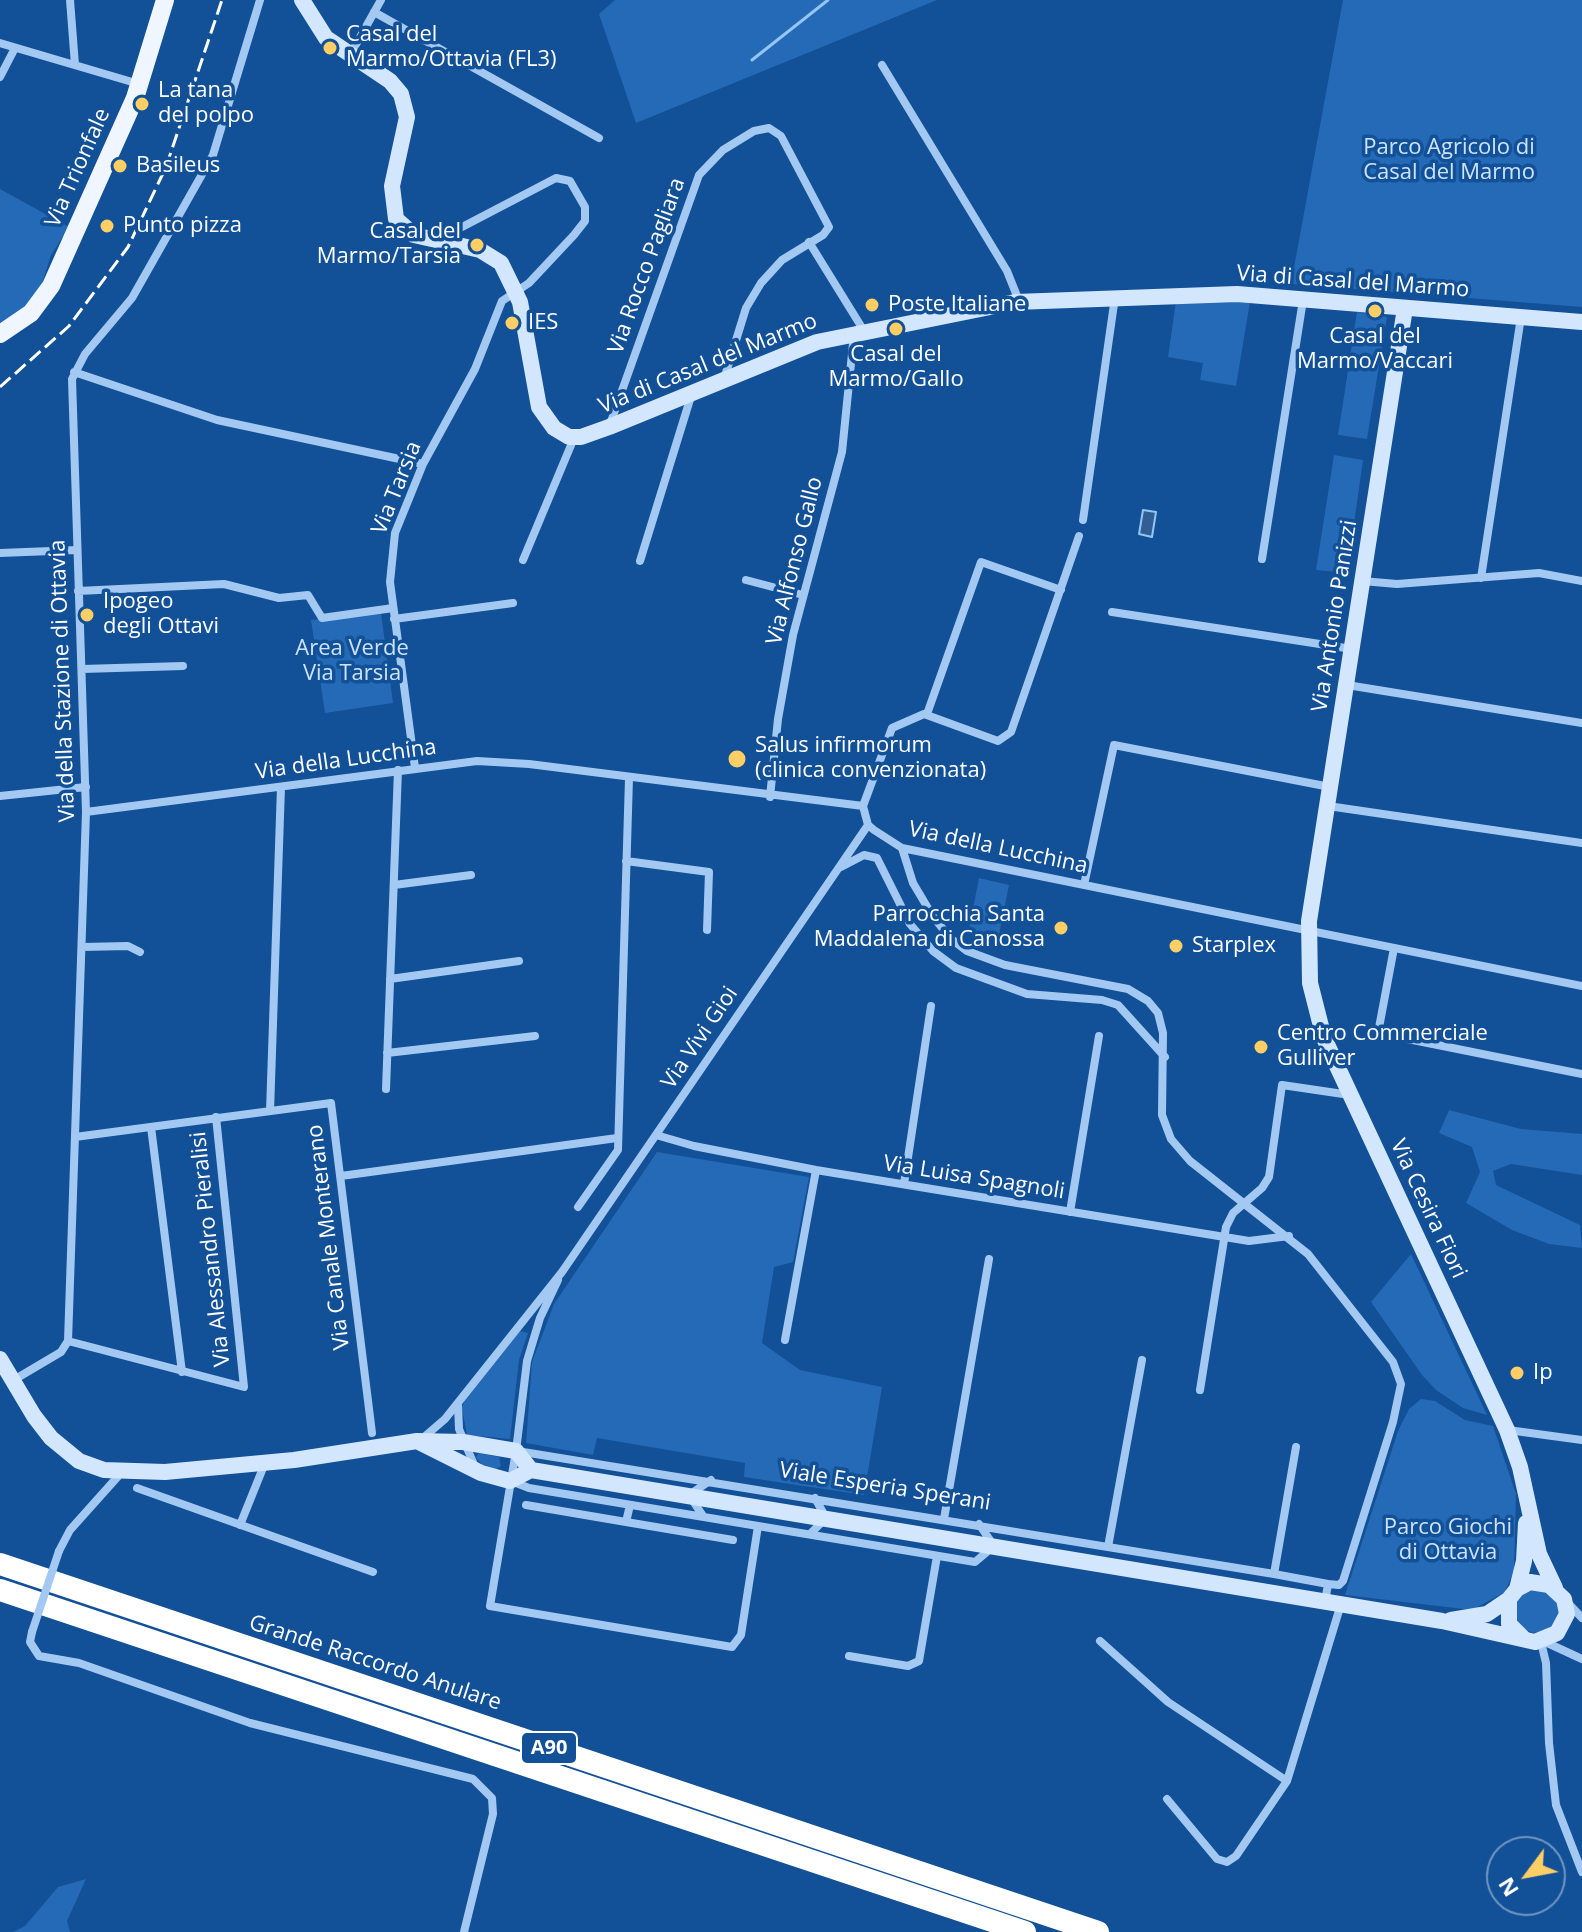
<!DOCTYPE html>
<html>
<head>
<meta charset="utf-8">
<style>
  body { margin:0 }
  #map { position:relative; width:1582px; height:1932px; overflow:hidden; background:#125097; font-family:"Open Sans",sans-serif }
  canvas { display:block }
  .north { position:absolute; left:1486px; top:1836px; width:80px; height:80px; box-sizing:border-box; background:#125097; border:2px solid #7196c1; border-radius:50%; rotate:238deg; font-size:22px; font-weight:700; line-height:32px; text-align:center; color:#fff }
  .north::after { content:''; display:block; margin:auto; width:28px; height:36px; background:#ffce65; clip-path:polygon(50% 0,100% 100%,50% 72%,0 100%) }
</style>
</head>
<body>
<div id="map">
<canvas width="1582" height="1932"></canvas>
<div class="north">N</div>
</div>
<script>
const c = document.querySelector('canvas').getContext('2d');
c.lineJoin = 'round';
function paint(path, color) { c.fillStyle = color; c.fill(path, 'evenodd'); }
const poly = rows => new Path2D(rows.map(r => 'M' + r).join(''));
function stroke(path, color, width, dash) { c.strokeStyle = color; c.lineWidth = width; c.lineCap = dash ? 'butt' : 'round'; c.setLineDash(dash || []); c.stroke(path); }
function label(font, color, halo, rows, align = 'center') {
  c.font = font + ' "Open Sans",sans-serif'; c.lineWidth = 7; c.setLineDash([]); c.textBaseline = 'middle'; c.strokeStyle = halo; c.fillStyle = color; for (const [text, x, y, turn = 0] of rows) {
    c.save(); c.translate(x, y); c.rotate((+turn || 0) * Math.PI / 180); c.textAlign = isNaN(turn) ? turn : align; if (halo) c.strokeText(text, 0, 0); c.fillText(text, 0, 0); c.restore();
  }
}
paint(poly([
  [615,0,937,0,636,123,599,14],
  [1343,0,1582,0,1582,307,1291,284],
  [0,189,69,227,51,255,41,287,20,313,0,323],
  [1176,301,1250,302,1236,386,1200,380,1203,363,1168,357],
  [1357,312,1387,317,1367,439,1338,435],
  [1334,455,1363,460,1347,573,1316,570],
  [381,613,393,703,325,713,311,620],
  [979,878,1009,885,998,940,968,934],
  [1449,1110,1521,1129,1582,1134,1582,1175,1511,1164,1493,1171,1496,1185,1580,1225,1582,1248,1549,1244,1512,1230,1466,1203,1480,1172,1472,1147,1439,1133],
  [657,1152,809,1177,793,1262,774,1267,762,1343,800,1370,882,1387,864,1495,744,1477,745,1463,597,1438,593,1455,526,1443,532,1362,554,1304],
  [1411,1254,1487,1415,1463,1408,1436,1390,1422,1375,1371,1302],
  [519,1331,528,1333,519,1360,510,1439,467,1435,462,1408,465,1397],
  [1421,1399,1435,1401,1465,1420,1493,1426,1516,1494,1514,1571,1505,1592,1472,1610,1345,1595,1398,1431,1409,1409],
  [478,1453,499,1457,501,1466,493,1471,486,1468,476,1458],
  '1515 1611a22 22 0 1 1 44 0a22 22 0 1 1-44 0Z',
  [86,1879,67,1921,70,1932,13,1932,25,1926,58,1887]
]), '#256ab6');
const water = poly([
  [1143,510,1156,512,1152,537,1139,534,1143,510]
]);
paint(water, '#325f93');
stroke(water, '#94c5f6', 2);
stroke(poly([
  [752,60,828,0]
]), '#94c5f6', 3);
stroke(poly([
  [70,0,75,65],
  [374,12,599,138],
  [0,43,139,84],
  [350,55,381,0],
  [882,65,1007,271,1019,301],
  [0,77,15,48],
  [809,242,864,331],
  [74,372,217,420,423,464],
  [609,427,699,175,723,150,754,131,769,128,781,136,829,227,823,235,782,260,761,283,746,308,724,379],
  [1083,520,1115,297],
  [1079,536,1011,732,998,741,924,714,892,728,863,806,868,825,874,830,902,848,1582,986],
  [0,553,77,550],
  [1262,559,1303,300],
  [523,560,574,438],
  [640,561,692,393],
  [1481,578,1521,317],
  [746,580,803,595],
  [1362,581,1397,584,1539,573,1582,581],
  [78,591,224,584,279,598,308,595,322,618,393,608],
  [1112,612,1352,649],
  [394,619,513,603],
  [82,669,183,666],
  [1347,685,1582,723],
  [927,714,981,562,1061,590],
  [415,768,390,582,395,533,423,464,475,369,502,301,529,283,574,235,585,221,585,207,570,181,556,178,441,238],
  [0,796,86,787],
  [770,797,778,719,793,635,842,452,854,334],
  [1328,806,1582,843],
  [86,812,477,761,529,764,863,806],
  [902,848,913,883,932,915,950,938,967,951,1005,965,1128,989,1148,1001,1158,1013,1163,1033,1162,1115,1171,1139,1190,1161,1308,1254,1393,1362,1401,1384,1393,1422,1343,1581,1339,1585,1328,1584],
  [626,861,709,872,707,930],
  [841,867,864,855,877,858,910,924,933,951,956,968,1027,994,1102,1000,1118,1005,1165,1057],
  [394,885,471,875],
  [1084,885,1114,745,1330,787],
  [82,947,128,946,140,952],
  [1394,948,1378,1033,1582,1074],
  [390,979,519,961],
  [387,1053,535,1036],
  [386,1089,398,770],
  [270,1111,281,787],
  [151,1127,182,1372],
  [656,1135,694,1146,816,1170,1249,1241,1289,1236],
  [75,1137,331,1103,372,1433],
  [341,1176,617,1138],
  [904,1184,931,1006],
  [578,1207,618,1150,629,778],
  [1070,1212,1099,1036],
  [558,1280,540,1318,527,1361,516,1451,490,1606,732,1647,741,1635,758,1526],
  [785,1340,816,1170],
  [68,1341,244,1387,216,1117],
  [12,1381,61,1352,68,1341,86,812,72,379,85,354,132,298,213,155,260,0],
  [1200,1390,1226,1227,1233,1213,1262,1188,1269,1177,1282,1085,1350,1095],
  [458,1405,459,1429,475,1467],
  [1508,1430,1582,1440],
  [423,1438,445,1419,562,1272,868,825],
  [517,1451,1274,1574,1328,1584,1325,1602],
  [511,1481,529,1488,975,1562,994,1546,979,1524],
  [137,1488,373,1572],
  [526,1505,626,1522],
  [630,1505,626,1522,733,1540],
  [703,1516,689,1495,711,1480],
  [944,1519,989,1259],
  [240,1525,265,1463],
  [810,1534,826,1518,815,1498],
  [1108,1547,1142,1360],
  [59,1551,70,1530,121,1473],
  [1274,1574,1296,1447],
  [1569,1604,1582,1618],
  [32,1632,30,1642,39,1656,79,1663,250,1723,473,1779,492,1798,493,1814,464,1932],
  [1100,1641,1168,1702,1287,1781],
  [1543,1641,1582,1659],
  [1541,1642,1546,1663,1549,1743,1556,1805,1582,1872],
  [849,1656,908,1666,919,1661,937,1556],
  [1167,1799,1217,1859,1227,1862,1236,1856,1287,1781,1341,1604]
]), '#a3c9f3', 8);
stroke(poly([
  [302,0,326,38,390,81,401,94,407,117,392,186,396,219,414,235,480,250,501,263,520,302,539,407,554,428,569,437,581,437,609,427,817,342,1015,302,1237,294,1582,322],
  [1405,308,1309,921,1310,983,1324,1038,1507,1430,1520,1467,1539,1554,1555,1588],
  [0,1359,34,1416,51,1438,79,1461,104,1470,165,1472,294,1460,417,1441,463,1442,516,1451,531,1470],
  [417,1441,481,1473,510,1481,531,1470,1442,1621,1535,1642,1557,1633,1567,1614,1564,1599,1549,1585,1530,1582,1517,1589,1509,1599,1509,1624,1524,1639],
  [1517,1589,1524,1561,1526,1523],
  [1451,1620,1487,1614,1509,1599]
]), '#d2e6fd', 16);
stroke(poly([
  [0,334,31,313,51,286,135,98,165,0]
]), '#eff6ff', 18);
stroke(poly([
  [0,1564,1098,1932],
  [0,1590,1025,1932]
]), '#fff', 22);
stroke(poly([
  [0,387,69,326,128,247,166,167,222,0]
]), '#fff', 3, [14, 6]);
stroke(poly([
  [32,1632,59,1551]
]), '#a3c9f3', 8);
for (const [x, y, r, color] of [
  [330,48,8,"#ffce65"],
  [142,104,8,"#ffce65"],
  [120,166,8,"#ffce65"],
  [107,226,8,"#ffce65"],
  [477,245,8,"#ffce65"],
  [872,305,8,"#ffce65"],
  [1375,311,8,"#ffce65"],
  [512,323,8,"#ffce65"],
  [896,329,8,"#ffce65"],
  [87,615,8,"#ffce65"],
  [737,759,10,"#ffce65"],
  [1061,928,8,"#ffce65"],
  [1176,946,8,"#ffce65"],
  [1261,1047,8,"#ffce65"],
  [1517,1373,8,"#ffce65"]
]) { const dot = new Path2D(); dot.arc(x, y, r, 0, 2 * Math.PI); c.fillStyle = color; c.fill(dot); stroke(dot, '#125097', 3); }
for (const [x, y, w] of [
  [549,1748,56]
]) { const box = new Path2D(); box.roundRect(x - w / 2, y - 16, w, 32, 6); c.fillStyle = '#125097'; c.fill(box); stroke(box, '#fff', 2); }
label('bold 20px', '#fff', null, [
  ["A90",549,1748]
]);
label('22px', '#fff', '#125097', [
  ["Casal del",346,35],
  ["Marmo/Ottavia (FL3)",346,60],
  ["La tana",158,91],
  ["del polpo",158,116],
  ["Basileus",136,166],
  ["Punto pizza",123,226],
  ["Casal del",461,232,"right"],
  ["Marmo/Tarsia",461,257,"right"],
  ["Poste Italiane",888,305],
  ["IES",528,323],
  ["Casal del",1375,337,"center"],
  ["Marmo/Vaccari",1375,362,"center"],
  ["Casal del",896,355,"center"],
  ["Marmo/Gallo",896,380,"center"],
  ["Ipogeo",103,602],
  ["degli Ottavi",103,627],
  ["Salus infirmorum",755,746],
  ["(clinica convenzionata)",755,771],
  ["Parrocchia Santa",1045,915,"right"],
  ["Maddalena di Canossa",1045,940,"right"],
  ["Starplex",1192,946],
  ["Centro Commerciale",1277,1034],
  ["Gulliver",1277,1059],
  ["Ip",1533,1373]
], 'left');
label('22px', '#cbe3fd', '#125097', [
  ["Parco Agricolo di",1449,148],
  ["Casal del Marmo",1449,173],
  ["Area Verde",352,649],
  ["Via Tarsia",352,674],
  ["Parco Giochi",1448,1528],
  ["di Ottavia",1448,1553]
]);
label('22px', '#fff', '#125097', [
  ["Via Trionfale",78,168,-66],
  ["Via Rocco Pagliara",647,266,-70],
  ["Via di Casal del Marmo",1353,282,4],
  ["Via di Casal del Marmo",708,364,-22],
  ["Via Tarsia",397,488,-68],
  ["Via Alfonso Gallo",795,561,-76],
  ["Via Antonio Panizzi",1335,616,-81],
  ["Via della Stazione di Ottavia",63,681,-92],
  ["Via della Lucchina",346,760,-8],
  ["Via della Lucchina",998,848,12],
  ["Via Vivi Gioi",700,1038,-56],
  ["Via Luisa Spagnoli",974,1178,9],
  ["Via Cesira Fiori",1428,1209,65],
  ["Via Canale Monterano",329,1237,-97],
  ["Via Alessandro Pieralisi",211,1249,-96],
  ["Viale Esperia Sperani",885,1487,9],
  ["Grande Raccordo Anulare",375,1663,18]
]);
</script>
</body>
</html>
